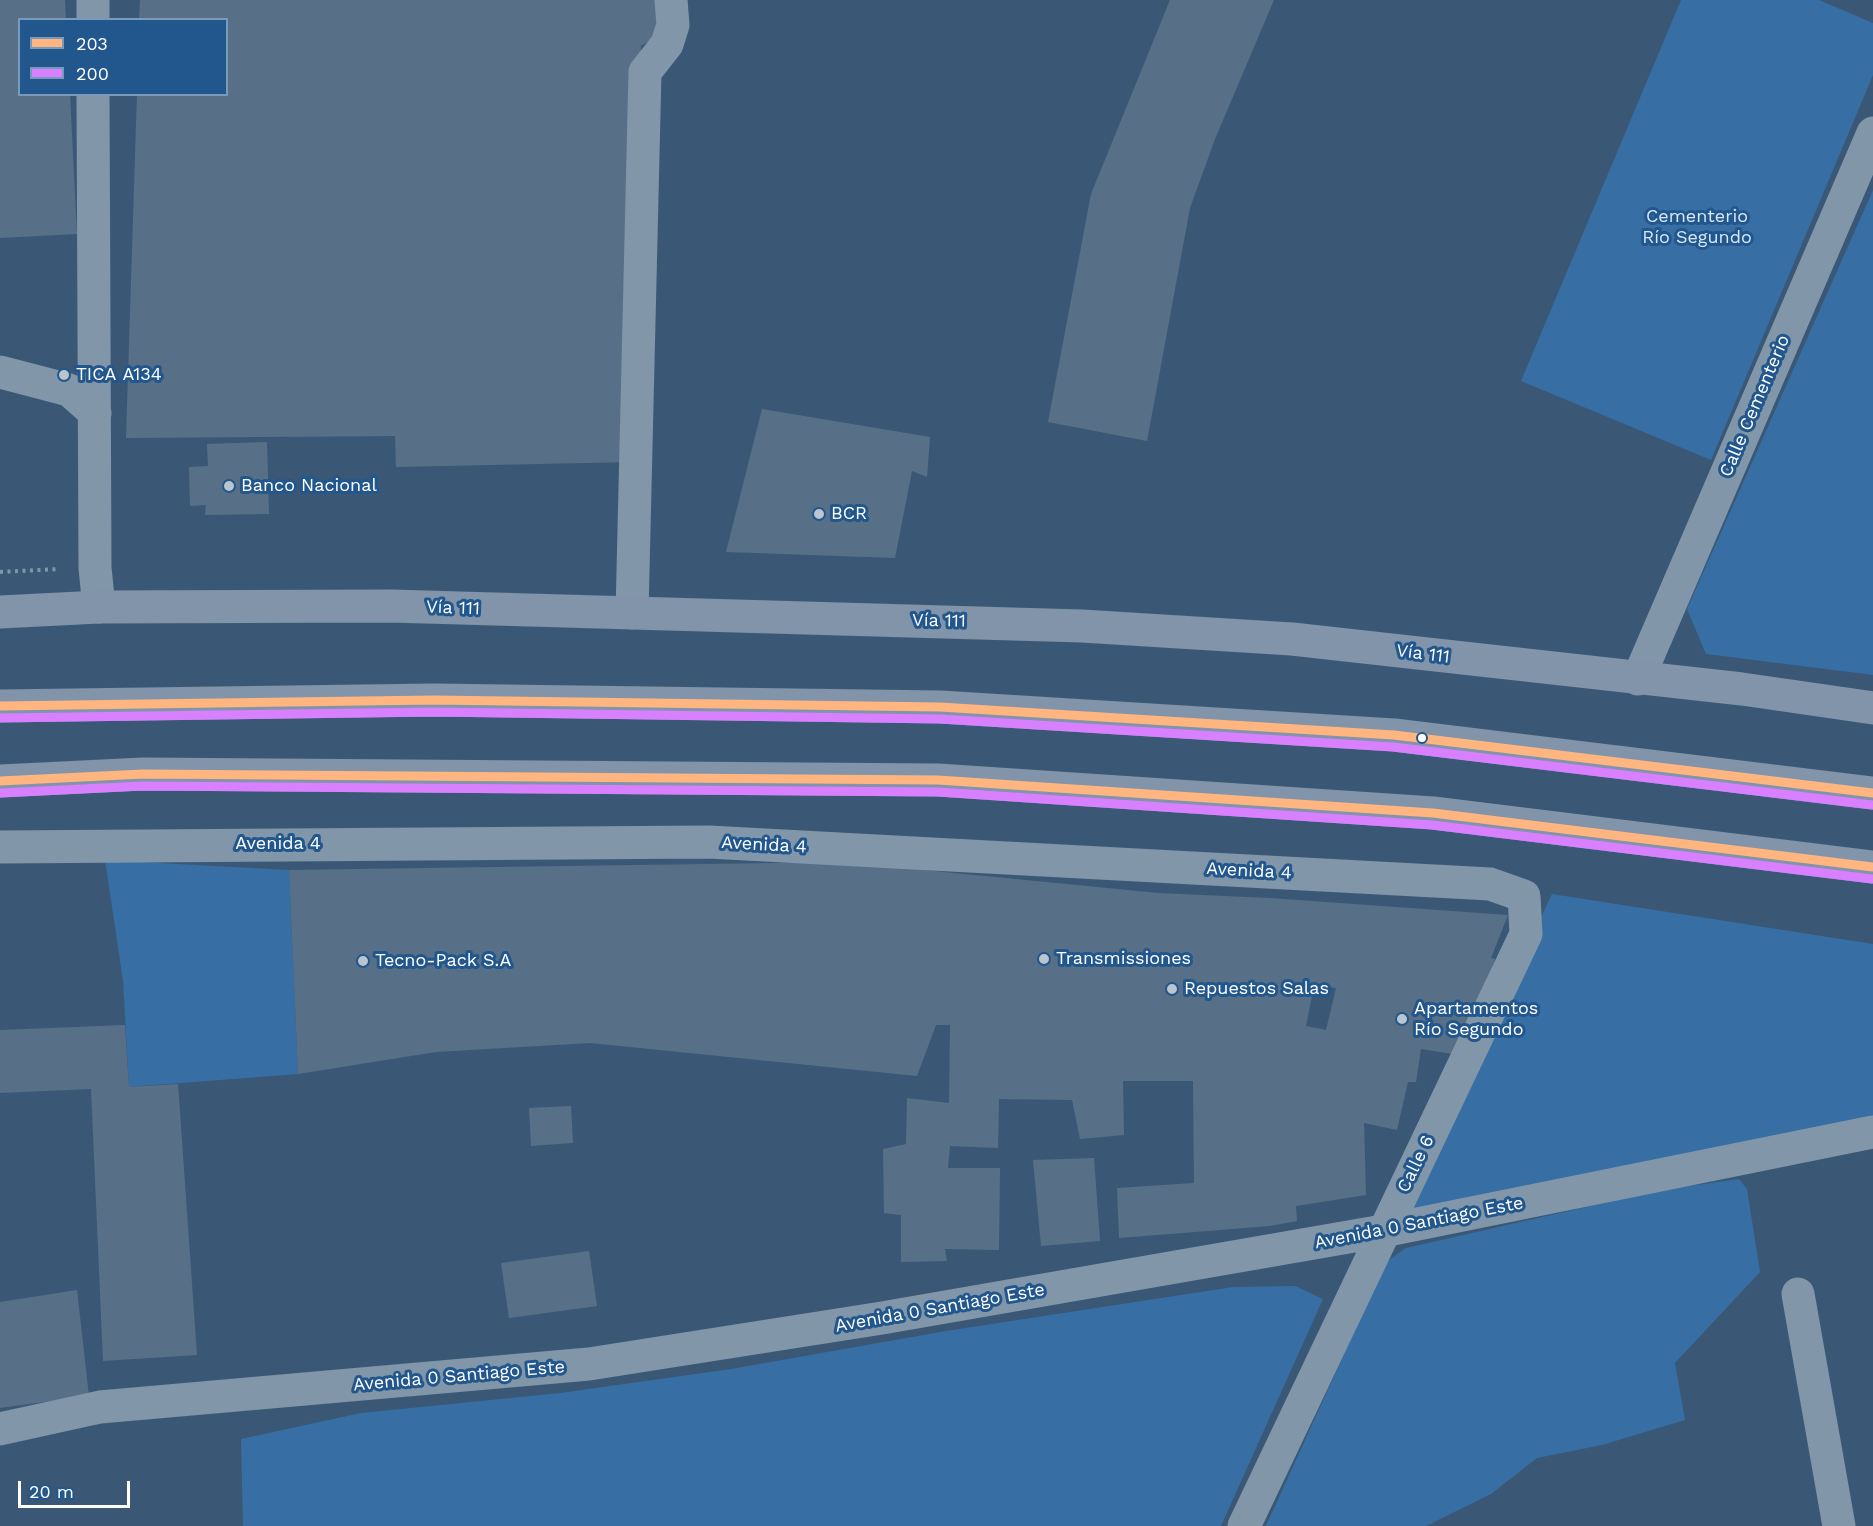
<!DOCTYPE html>
<html>
<head>
<meta charset="utf-8">
<style>
  body { margin:0 }
  #map { position:relative; width:1873px; height:1526px; overflow:hidden; background:#3a5876; font-family:"Work Sans",sans-serif }
  canvas { display:block }
  .legend { position:absolute; left:18px; top:18px; width:210px; height:78px; box-sizing:border-box; background:#22578e; border:2px solid #7a9abb; margin:0; padding:8px 10px; list-style:none; font-size:18px; color:#fff }
  .legend li { display:flex; align-items:center; gap:12px; height:30px }
  .legend b { width:30px; border:2px solid #7a9abb }
  .scale { position:absolute; left:18px; top:1481px; width:112px; height:27px; box-sizing:border-box; border:3px solid #fff; border-top:0; padding-left:8px; font-size:18px; line-height:21px; white-space:nowrap; color:#fff; -webkit-text-stroke:4px #22578e; paint-order:stroke }
</style>
</head>
<body>
<div id="map">
<canvas width="1873" height="1526"></canvas>
<ul class="legend">
<li><b style="height:8px;background:#ffb580"></b>203</li>
<li><b style="height:8px;background:#d880ff"></b>200</li>
</ul>
<div class="scale">20 m</div>
</div>
<script>
const c = document.querySelector('canvas').getContext('2d');
c.lineJoin = 'round';
function paint(path, color) { c.fillStyle = color; c.fill(path, 'evenodd'); }
const poly = rows => new Path2D(rows.map(r => 'M' + r).join(''));
function stroke(path, color, width, dash) { c.strokeStyle = color; c.lineWidth = width; c.lineCap = dash ? 'butt' : 'round'; c.setLineDash(dash || []); c.stroke(path); }
function label(font, color, halo, rows, align = 'center') {
  c.font = font + ' "Work Sans",sans-serif'; c.lineWidth = 6; c.setLineDash([]); c.textBaseline = 'middle'; c.strokeStyle = halo; c.fillStyle = color; for (const [text, x, y, turn = 0] of rows) {
    c.save(); c.translate(x, y); c.rotate((+turn || 0) * Math.PI / 180); c.textAlign = isNaN(turn) ? turn : align; if (halo) c.strokeText(text, 0, 0); c.fillText(text, 0, 0); c.restore();
  }
}
paint(poly([
  [1681,0,1819,0,1873,23,1873,75,1711,460,1521,381],
  [1873,190,1873,675,1706,654,1687,609],
  [105,860,289,870,298,1074,129,1087,123,981],
  [1552,894,1873,944,1873,1118,1415,1216,1405,1204],
  [1739,1179,1747,1189,1760,1272,1675,1363,1685,1420,1602,1445,1537,1458,1491,1494,1426,1526,1266,1526,1386,1262,1406,1248,1661,1190],
  [1295,1286,1323,1299,1221,1526,243,1526,241,1439,361,1413,560,1393,731,1369,946,1331,1233,1287]
]), '#376ea4');
paint(poly([
  [0,0,65,0,66,20,20,20,20,94,70,94,77,234,0,238],
  [140,0,655,0,661,34,641,46,636,165,632,462,396,467,395,436,126,438,137,94,226,94,226,20,139,20],
  [1170,0,1274,0,1215,139,1190,208,1147,441,1048,422,1091,194],
  [762,409,930,437,927,477,912,471,895,558,726,552],
  [267,442,269,514,205,515,206,505,190,506,189,467,208,466,207,444],
  [843,862,1158,893,1270,898,1508,915,1491,958,1495,959,1480,1008,1458,1055,1421,1049,1416,1082,1408,1082,1397,1130,1364,1123,1366,1195,1296,1206,1297,1221,1270,1226,1119,1238,1117,1188,1194,1183,1193,1081,1123,1081,1124,1135,1080,1139,1072,1100,999,1099,998,1148,950,1146,948,1168,1000,1168,999,1250,945,1249,947,1261,901,1262,901,1215,884,1213,883,1149,906,1144,907,1098,949,1103,950,1025,936,1025,917,1076,590,1043,436,1052,298,1074,289,870],
  [1314,985,1336,988,1326,1030,1306,1026],
  [125,1025,129,1087,178,1084,197,1355,103,1361,91,1089,0,1093,0,1030],
  [571,1106,573,1143,531,1146,529,1108],
  [1094,1158,1100,1241,1041,1246,1033,1160],
  [589,1251,597,1306,509,1318,501,1263],
  [77,1290,89,1396,0,1408,0,1302]
]), '#587087');
stroke(poly([
  [0,572,58,569]
]), '#8196a9', 4, [3, 4.5]);
stroke(poly([
  [93,0,93,20],
  [93,94,95,568,99,607],
  [0,372,69,390,95,413],
  [632,613,645,72,667,44,673,25,671,0],
  [1638,679,1873,133],
  [0,847,709,842,1490,884,1524,896,1526,934,1244,1526],
  [1798,1294,1839,1526],
  [0,1429,100,1407,589,1364,882,1318,1383,1231,1873,1132]
]), '#8196a9', 33);
stroke(poly([
  [0,612,99,607,391,606,1082,626,1292,639,1742,689,1873,708]
]), '#8194a9', 33);
stroke(poly([
  [0,706,434,700,940,707,1394,735,1873,793],
  [0,781,143,774,938,780,1433,813,1873,867]
]), '#8194a9', 33);
stroke(poly([
  [0,706,434,700,940,707,1394,735,1873,793],
  [0,781,143,774,938,780,1433,813,1873,867]
]), '#ffb580', 9);
stroke(poly([
  [0,718,434,712,940,719,1393,747,1872,805],
  [1,793,143,786,938,792,1432,825,1872,879]
]), '#d880ff', 9);
for (const [x, y, r, color] of [
  [64,375,6,"#bac5cf"],
  [229,486,6,"#bac5cf"],
  [819,514,6,"#bac5cf"],
  [1422,738,5,"#fff"],
  [1044,959,6,"#bac5cf"],
  [363,961,6,"#bac5cf"],
  [1172,989,6,"#bac5cf"],
  [1402,1019,6,"#bac5cf"]
]) { const dot = new Path2D(); dot.arc(x, y, r, 0, 2 * Math.PI); c.fillStyle = color; c.fill(dot); stroke(dot, '#22578e', 2); }
label('18px', '#d7e8f9', '#22578e', [
  ["Cementerio",1697,217],
  ["Río Segundo",1697,238]
]);
label('18px', '#fff', '#22578e', [
  ["TICA A134",76,375],
  ["Banco Nacional",241,486],
  ["BCR",831,514],
  ["Transmissiones",1056,959],
  ["Tecno-Pack S.A",375,961],
  ["Repuestos Salas",1184,989],
  ["Apartamentos",1414,1009],
  ["Río Segundo",1414,1030]
], 'left');
label('18px', '#fff', '#22578e', [
  ["Calle Cementerio",1755,406,-67],
  ["Vía 111",453,608,2],
  ["Vía 111",939,621,1],
  ["Vía 111",1423,654,7],
  ["Avenida 4",278,844],
  ["Avenida 4",764,845,3],
  ["Avenida 4",1249,871,3],
  ["Calle 6",1416,1164,-64],
  ["Avenida 0 Santiago Este",1419,1223,-11],
  ["Avenida 0 Santiago Este",940,1308,-10],
  ["Avenida 0 Santiago Este",459,1376,-5]
]);
</script>
</body>
</html>
